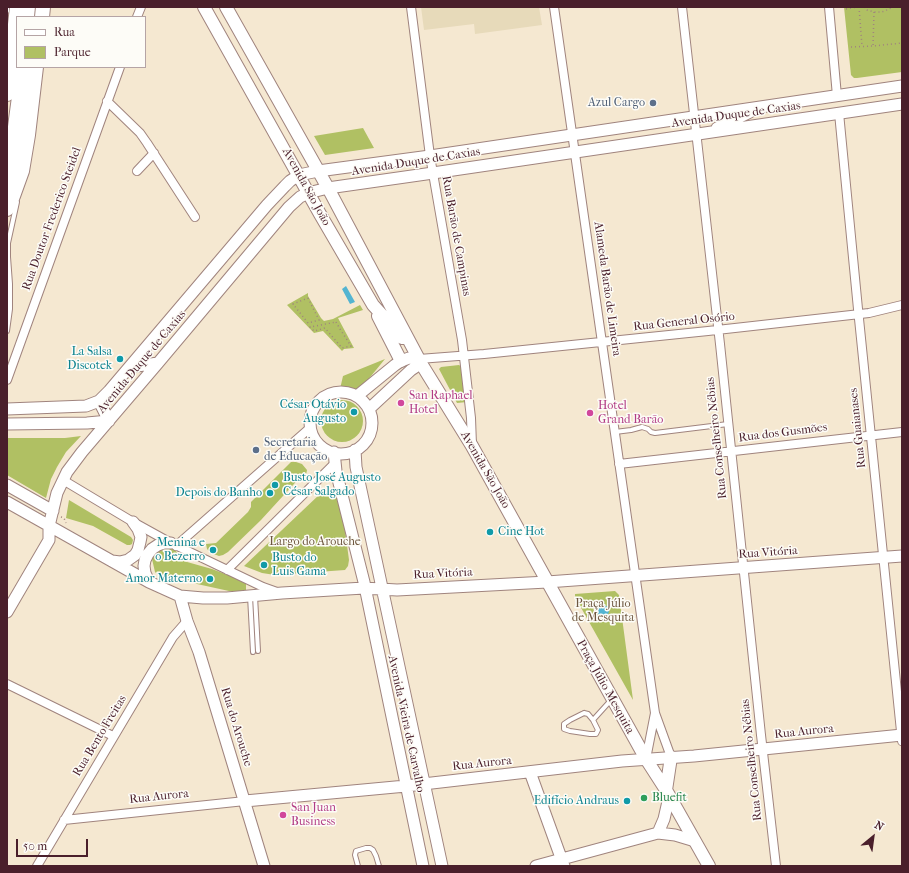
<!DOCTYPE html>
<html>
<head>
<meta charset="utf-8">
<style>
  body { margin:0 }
  #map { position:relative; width:909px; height:873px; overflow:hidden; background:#f5e8d1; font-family:"IM FELL French Canon",serif }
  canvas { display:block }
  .frame { position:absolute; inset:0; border:8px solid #4a1f2b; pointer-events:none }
  .legend { position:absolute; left:16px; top:16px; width:130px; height:52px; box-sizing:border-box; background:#fdfcf7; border:1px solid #b5a4a5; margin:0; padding:5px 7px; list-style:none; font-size:12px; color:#4a1f2b }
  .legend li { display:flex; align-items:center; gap:8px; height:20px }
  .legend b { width:20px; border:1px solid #b5a4a5 }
  .north { position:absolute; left:853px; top:817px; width:40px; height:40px; -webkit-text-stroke:3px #fdfcf7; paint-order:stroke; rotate:29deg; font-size:11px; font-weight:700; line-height:16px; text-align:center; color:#4a1f2b }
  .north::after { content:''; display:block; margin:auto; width:14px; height:18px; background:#4a1f2b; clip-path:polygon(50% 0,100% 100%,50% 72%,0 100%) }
  .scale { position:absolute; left:16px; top:839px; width:72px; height:18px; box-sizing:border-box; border:2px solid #4a1f2b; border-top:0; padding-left:5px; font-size:12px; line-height:14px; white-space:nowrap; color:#4a1f2b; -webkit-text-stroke:3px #fdfcf7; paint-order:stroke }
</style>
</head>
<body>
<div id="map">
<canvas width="909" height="873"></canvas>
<div class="frame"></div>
<ul class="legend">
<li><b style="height:5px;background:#fff"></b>Rua</li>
<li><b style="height:11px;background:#b0c063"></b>Parque</li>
</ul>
<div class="north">N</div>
<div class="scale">50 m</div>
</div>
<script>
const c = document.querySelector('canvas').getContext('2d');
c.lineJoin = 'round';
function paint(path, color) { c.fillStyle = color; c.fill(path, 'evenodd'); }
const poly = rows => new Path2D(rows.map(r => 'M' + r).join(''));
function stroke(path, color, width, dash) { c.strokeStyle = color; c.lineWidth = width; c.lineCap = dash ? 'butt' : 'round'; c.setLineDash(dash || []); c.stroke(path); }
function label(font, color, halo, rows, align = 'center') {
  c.font = font + ' "IM FELL French Canon",serif'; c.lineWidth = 3; c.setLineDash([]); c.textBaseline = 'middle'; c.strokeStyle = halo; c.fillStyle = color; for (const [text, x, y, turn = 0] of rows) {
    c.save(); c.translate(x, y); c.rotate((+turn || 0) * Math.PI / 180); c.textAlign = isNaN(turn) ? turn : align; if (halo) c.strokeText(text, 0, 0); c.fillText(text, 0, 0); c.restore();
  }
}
paint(poly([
  [421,7,539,7,542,25,475,34,474,24,424,30]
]), '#e7daba');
paint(poly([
  [844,7,902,7,902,72,857,78,854,78,851,75],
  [363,128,374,148,325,155,314,136],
  [308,293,308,296,321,318,324,321,333,319,360,305,363,310,338,318,354,348,344,349,342,351,323,331,314,333,287,305],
  [385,359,358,392,349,390,340,389,343,376],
  [459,365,462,367,467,402,457,403,439,369,441,367],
  '321 421a21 21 0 1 1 42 0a21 21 0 1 1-42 0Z',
  [81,436,66,452,57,467,51,479,46,498,7,475,7,438,65,438],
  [291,462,296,462,302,464,307,470,306,475,304,473,261,520,228,552,223,555,219,556,211,553,207,549,206,544,216,543,248,512,251,507,251,502],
  [323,493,329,493,333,494,341,500,349,560,348,566,345,570,275,575,262,573,244,566,320,494],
  [69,500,131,537,133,540,132,544,130,545,127,545,93,526,66,518],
  [162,547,171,547,176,551,180,560,212,569,246,582,246,592,229,591,197,584,180,577,166,578,159,576,155,572,152,559,154,555,158,552],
  [615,591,619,595,633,700,575,597,575,594]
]), '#b0c063');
paint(poly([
  [346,286,355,302,350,304,342,289],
  '597 611a6 6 0 1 1 12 0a6 6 0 1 1-12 0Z'
]), '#53b4d1');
const lane = poly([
  [7,11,7,7],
  [7,331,10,309,10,284,8,257,8,243,17,202],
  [615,432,631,430,642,427,648,429,651,432,655,433,728,424],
  [250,596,253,652],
  [255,596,258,651],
  [584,713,588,714,593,720,598,730,596,734,590,734,570,731,564,729,564,724,570,720,584,713],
  [593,720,612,699],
  [358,866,355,855,356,851,366,848,370,848,373,850,376,856,379,866]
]);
const street = poly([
  [411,7,430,156,462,340,471,418,472,445],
  [554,7,655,713,671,757],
  [682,7,720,344,761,735,776,866],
  [829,7,837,96],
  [137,17,141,7],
  [107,101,140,133,147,143,195,217],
  [839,113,858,309,902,741],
  [137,171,154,153],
  [419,359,484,354,708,331,869,313,902,305],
  [7,380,120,67],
  [619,464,902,432],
  [63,480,133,522,171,543,263,587,277,592],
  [176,546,311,427],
  [227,570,335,463],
  [7,684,113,736],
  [646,759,655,713],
  [64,820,245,801],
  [37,866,173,637,187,621]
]);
const secondary = poly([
  [717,128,750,112],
  [130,367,158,363],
  '310 423a31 31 0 1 1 62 0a31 31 0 1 1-62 0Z',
  [357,396,395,365,401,361,409,358,419,359],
  [99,401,109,421],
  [7,409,86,406,99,401,109,391,267,205,285,186,290,181,299,175,318,171,430,156,902,86],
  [369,409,411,370,417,366,422,365],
  [7,424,87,423,109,421],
  [355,450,356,467,442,866],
  [334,452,336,471,364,582,423,866],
  [7,485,53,511],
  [7,502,149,582,180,596,203,598,227,598,282,593,364,588,397,590,547,582,902,556],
  [112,561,120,562,128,560,135,555,138,550,140,542,141,537,138,529,133,522],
  [149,582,145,573,144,566,145,560,148,554,152,549,158,545,164,543,171,543],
  [180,596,187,621,199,652,264,866],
  [7,612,49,540,49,526,57,493,67,472,82,452,158,363,289,207,300,197,308,193,328,188,433,173,902,104],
  [530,772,564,866],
  [245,801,406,786,622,761,694,756,902,735],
  [658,833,664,819,669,797],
  [536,866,658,833,675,835,695,841]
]);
const primary = poly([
  [204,7,320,214,373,305,393,327,402,338],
  [226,7,328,188,422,365,472,446,646,759,666,790,709,866],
  [378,316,401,361],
  [666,790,671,757]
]);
const highway = poly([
  [29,17,30,7],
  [7,94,17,7],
  [8,194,13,142,23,67],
  [7,209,13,196,22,171,28,135,36,67]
]);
stroke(lane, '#a0847e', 6);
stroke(street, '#a0847e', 10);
stroke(secondary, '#a0847e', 13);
stroke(primary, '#a0847e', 14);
stroke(highway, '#a0847e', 16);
stroke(poly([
  [859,7,862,46],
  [864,7,867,10,874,12,882,12,889,9,892,7],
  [846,9,857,7],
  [874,12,873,46,902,43],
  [851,47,873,46],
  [308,298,319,320,308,323,293,304,308,298],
  [336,322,340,329,351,346,342,348,325,328,314,331,310,327,336,322],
  [61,517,64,518,66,523]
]), '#a0847e', 1.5, [1, 3]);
stroke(lane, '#fff', 4);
stroke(street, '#fff', 8);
stroke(secondary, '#fff', 11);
stroke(primary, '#fff', 12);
stroke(highway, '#fff', 14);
const highwayBridge = poly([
  [42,17,43,7]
]);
stroke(highwayBridge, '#a0847e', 16, []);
stroke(highwayBridge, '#fff', 14);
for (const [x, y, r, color] of [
  [653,103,4,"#5c6f8a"],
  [120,359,4,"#0f9aa8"],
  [401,403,4,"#d1479c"],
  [354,412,4,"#0f9aa8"],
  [590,413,4,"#d1479c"],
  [256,450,4,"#5c6f8a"],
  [275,485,4,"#0f9aa8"],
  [270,493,4,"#0f9aa8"],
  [490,532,4,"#0f9aa8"],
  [213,550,4,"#0f9aa8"],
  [264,565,4,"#0f9aa8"],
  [210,579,4,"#0f9aa8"],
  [644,798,4,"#2e9e5b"],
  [627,801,4,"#0f9aa8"],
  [283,815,4,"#d1479c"]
]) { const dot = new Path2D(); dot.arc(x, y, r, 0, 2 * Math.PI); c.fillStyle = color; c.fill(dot); stroke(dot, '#fdfcf7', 1.5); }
label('12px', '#4e5e75', '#fdfcf7', [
  ["Azul Cargo",645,103],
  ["Secretaria",264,443,"left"],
  ["de Educação",264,457,"left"]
], 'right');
label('12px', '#4a1f2b', '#fdfcf7', [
  ["Avenida Duque de Caxias",736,115,-8],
  ["Avenida Duque de Caxias",416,162,-9],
  ["Avenida São João",306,187,61],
  ["Rua Doutor Frederico Steidel",52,219,-70],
  ["Rua Barão de Campinas",456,236,80],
  ["Alameda Barão de Limeira",607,289,82],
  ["Rua General Osório",684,322,-6],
  ["Avenida Duque de Caxias",142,362,-50],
  ["Rua Guaianases",858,428,-96],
  ["Rua dos Gusmões",783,433,-7],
  ["Rua Conselheiro Nébias",717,438,-96],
  ["Avenida São João",485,470,60],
  ["Rua Vitória",768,553,-4],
  ["Rua Vitória",443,574,-3],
  ["Praça Júlio Mesquita",605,687,61],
  ["Avenida Vieira de Carvalho",406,724,78],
  ["Rua do Arouche",236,727,73],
  ["Rua Aurora",804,732,-6],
  ["Rua Bento Freitas",100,736,-59],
  ["Rua Conselheiro Nébias",752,760,-96],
  ["Rua Aurora",482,764,-6],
  ["Rua Aurora",159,797,-6]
]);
label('12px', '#0d838f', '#fdfcf7', [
  ["La Salsa",112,352],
  ["Discotek",112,366],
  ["César Otávio",346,405],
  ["Augusto",346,419],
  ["Busto José Augusto",283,478,"left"],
  ["César Salgado",283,492,"left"],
  ["Depois do Banho",262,493],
  ["Cine Hot",498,532,"left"],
  ["Menina e",205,543],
  ["o Bezerro",205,557],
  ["Busto do",272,558,"left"],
  ["Luis Gama",272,572,"left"],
  ["Amor Materno",202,579],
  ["Edifício Andraus",619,801]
], 'right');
label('12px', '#b23c85', '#fdfcf7', [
  ["San Raphael",409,396],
  ["Hotel",409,410],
  ["Hotel",598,406],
  ["Grand Barão",598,420],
  ["San Juan",291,808],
  ["Business",291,822]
], 'left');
label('12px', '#6e573f', '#fdfcf7', [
  ["Largo do Arouche",315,542],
  ["Praça Júlio",603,604],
  ["de Mesquita",603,618]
]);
label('12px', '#27864d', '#fdfcf7', [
  ["Bluefit",652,798]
], 'left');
</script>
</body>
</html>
